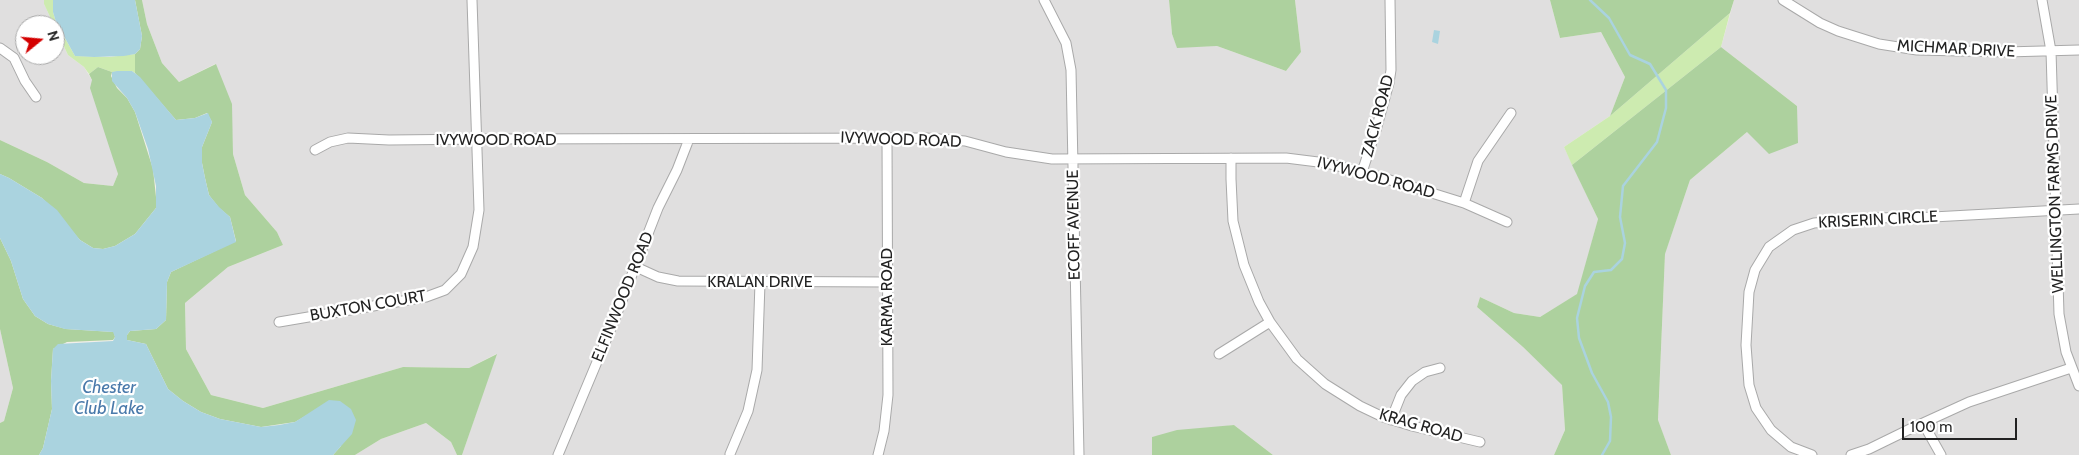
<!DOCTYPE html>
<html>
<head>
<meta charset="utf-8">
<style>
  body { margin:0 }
  #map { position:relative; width:2079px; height:455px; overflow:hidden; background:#f2efe9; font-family:Cabin,sans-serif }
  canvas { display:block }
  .north { position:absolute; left:15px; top:15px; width:50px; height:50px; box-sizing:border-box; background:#fff; border:1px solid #a7a7a7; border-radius:50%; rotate:73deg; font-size:14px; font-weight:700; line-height:20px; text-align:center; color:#222 }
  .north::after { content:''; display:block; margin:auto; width:18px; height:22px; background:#d40000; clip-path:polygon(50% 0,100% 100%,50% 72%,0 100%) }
  .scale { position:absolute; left:1902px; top:418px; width:115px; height:22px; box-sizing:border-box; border:2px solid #222; border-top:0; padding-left:6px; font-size:15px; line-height:18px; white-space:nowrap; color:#222; -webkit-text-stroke:4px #fff; paint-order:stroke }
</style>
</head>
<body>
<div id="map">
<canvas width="2079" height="455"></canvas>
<div class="north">N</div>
<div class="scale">100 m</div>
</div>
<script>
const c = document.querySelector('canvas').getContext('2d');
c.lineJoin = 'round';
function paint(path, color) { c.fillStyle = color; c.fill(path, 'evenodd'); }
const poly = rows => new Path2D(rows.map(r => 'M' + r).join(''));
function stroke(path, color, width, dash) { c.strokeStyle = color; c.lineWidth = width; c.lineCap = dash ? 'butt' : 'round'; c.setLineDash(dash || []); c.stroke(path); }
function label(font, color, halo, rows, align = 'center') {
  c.font = font + ' Cabin,sans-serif'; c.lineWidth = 4.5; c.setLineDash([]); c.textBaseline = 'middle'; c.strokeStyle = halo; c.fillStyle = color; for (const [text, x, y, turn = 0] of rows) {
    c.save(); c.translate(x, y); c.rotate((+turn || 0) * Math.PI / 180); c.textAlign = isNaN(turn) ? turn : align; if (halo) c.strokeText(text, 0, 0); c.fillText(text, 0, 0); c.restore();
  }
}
paint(poly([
  [0,0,44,0,44,4,54,25,25,25,25,55,55,55,55,28,68,55,84,67,92,80,118,174,113,186,84,183,47,162,0,140],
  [142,0,1044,0,1069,55,1045,0,1169,0,1172,34,1177,47,1217,46,1286,71,1301,52,1295,0,1550,0,1560,38,1601,32,1625,77,1610,116,1564,147,1598,219,1578,294,1540,317,1514,313,1480,297,1477,307,1523,347,1562,384,1565,430,1554,455,1273,455,1234,425,1152,437,1152,455,462,455,496,354,469,368,403,367,263,408,211,395,186,349,185,303,228,267,283,245,277,232,245,195,233,154,231,104,215,64,179,82,162,63,147,24],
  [1734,0,2079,0,2079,455,1671,455,1658,421,1665,253,1690,180,1747,132,1797,106,1721,47],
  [0,329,13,388,4,421,0,423],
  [426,423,451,442,457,455,355,455,381,439]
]), '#e0dfdf');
paint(poly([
  [44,0,53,0,53,12,56,22,75,56,109,57,135,54,135,73,132,71,112,72,98,67,89,74,84,67,68,55,44,4],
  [1730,13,1721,47,1572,165,1564,147,1610,116]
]), '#cdebb0');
paint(poly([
  [135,0,142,0,147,24,162,63,179,82,216,64,232,104,233,154,245,195,277,232,283,245,228,267,185,303,186,349,211,395,263,408,403,367,469,368,497,354,462,455,457,455,451,442,426,423,381,439,355,455,333,455,341,446,318,409,295,422,261,427,220,419,201,412,183,401,168,389,146,344,127,340,127,335,130,331,156,329,166,320,167,282,171,272,236,241,230,217,219,208,209,195,205,178,202,163,202,147,212,122,207,113,195,118,176,120,135,73,135,54,140,49,142,36],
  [1169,0,1295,0,1301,52,1286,71,1217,46,1177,48,1172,34],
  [1550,0,1734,0,1730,13,1610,116,1625,77,1601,32,1560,38],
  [1721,47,1797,106,1798,143,1769,154,1747,132,1690,180,1665,254,1658,420,1671,455,1554,455,1565,430,1562,385,1523,347,1477,307,1480,297,1514,313,1540,317,1577,294,1598,219,1572,165],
  [98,67,112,72,111,76,117,88,127,98,135,112,153,169,156,197,156,208,135,234,115,246,103,249,93,248,80,240,42,198,9,178,0,174,0,140,47,162,84,183,113,186,118,174,90,88,92,80,89,74],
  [0,238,11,261,23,299,35,316,48,324,66,329,114,332,115,337,113,340,67,342,53,349,51,381,52,409,43,448,39,455,0,455,0,423,4,421,13,388,0,329],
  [1234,425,1273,455,1152,455,1152,437,1177,430]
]), '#add19e');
paint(poly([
  [53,0,135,0,142,36,140,49,135,54,124,56,94,57,75,56,56,22,53,12],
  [1434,30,1440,31,1438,44,1432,42],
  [117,71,132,71,140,77,176,120,195,118,208,113,212,122,202,147,202,163,205,178,209,195,219,207,230,217,236,242,171,272,167,282,166,320,156,329,130,331,127,335,127,340,146,344,168,389,183,401,201,412,220,419,261,427,279,425,295,422,329,400,340,401,351,409,356,420,352,434,333,455,39,455,43,448,52,409,51,381,53,349,58,344,113,341,115,337,113,332,65,329,48,324,35,316,23,299,11,261,0,238,0,174,9,178,42,198,57,210,80,240,93,248,103,249,115,246,135,234,156,208,156,186,148,149,135,112,127,98,112,81,112,72]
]), '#aad3df');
stroke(poly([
  [1590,0,1609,18,1630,55,1650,64,1666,90,1666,108,1657,142,1623,186,1620,217,1625,243,1622,259,1611,270,1594,272,1585,286,1577,318,1579,338,1592,373,1608,402,1611,417,1610,441,1602,455]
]), '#aad3df', 2.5);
const minor = poly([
  [1044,0,1066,43,1071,70,1079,455],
  [1783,0,1820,23,1838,31,1879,44,1917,50,2006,52,2079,50],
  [2042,0,2051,51,2059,314,2066,352,2079,386],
  [0,48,14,58,25,81,36,97],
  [315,150,330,142,348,138,389,140,486,139,926,138,965,141,1006,152,1052,159,1286,158,1326,163,1377,176,1464,203,1507,222],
  [1231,158,1231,179,1233,221,1244,265,1259,302,1270,322,1297,359,1325,384,1360,406,1383,417,1412,426,1480,442],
  [1362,172,1376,130,1389,83,1391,70,1390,0],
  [1464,203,1478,161,1511,113],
  [636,267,658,277,678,281,887,282],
  [279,322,426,297,445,290,461,274,473,247,479,210,472,0],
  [1219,354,1270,322],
  [1391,420,1401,395,1412,381,1425,372,1440,368],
  [1923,423,1941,455],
  [730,454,748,411,757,370,760,283],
  [558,455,612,326,658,208,677,170,689,139],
  [878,455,884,431,888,395,887,138],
  [1812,455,1791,447,1771,430,1756,408,1749,385,1746,345,1749,292,1755,270,1769,247,1793,230,1814,223,1873,218,1933,217,2079,209],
  [1851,455,1869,449,1912,428,1969,402,2071,368]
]);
stroke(minor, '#a9a9a9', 11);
stroke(minor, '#fff', 9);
label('16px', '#222', '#fff', [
  ["MICHMAR DRIVE",1956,49,3],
  ["ZACK ROAD",1378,116,-75],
  ["IVYWOOD ROAD",496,140],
  ["IVYWOOD ROAD",901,140,2],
  ["IVYWOOD ROAD",1376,178,15],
  ["WELLINGTON FARMS DRIVE",2055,194,-92],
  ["KRISERIN CIRCLE",1878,220,-3],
  ["ECOFF AVENUE",1074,225,-91],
  ["KRALAN DRIVE",760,282],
  ["ELFINWOOD ROAD",623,297,-68],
  ["KARMA ROAD",887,297,-90],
  ["BUXTON COURT",368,306,-10],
  ["KRAG ROAD",1421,426,16]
]);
label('italic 18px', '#4a7aab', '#fff', [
  ["Chester",109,388],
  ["Club Lake",109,409]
]);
</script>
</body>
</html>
